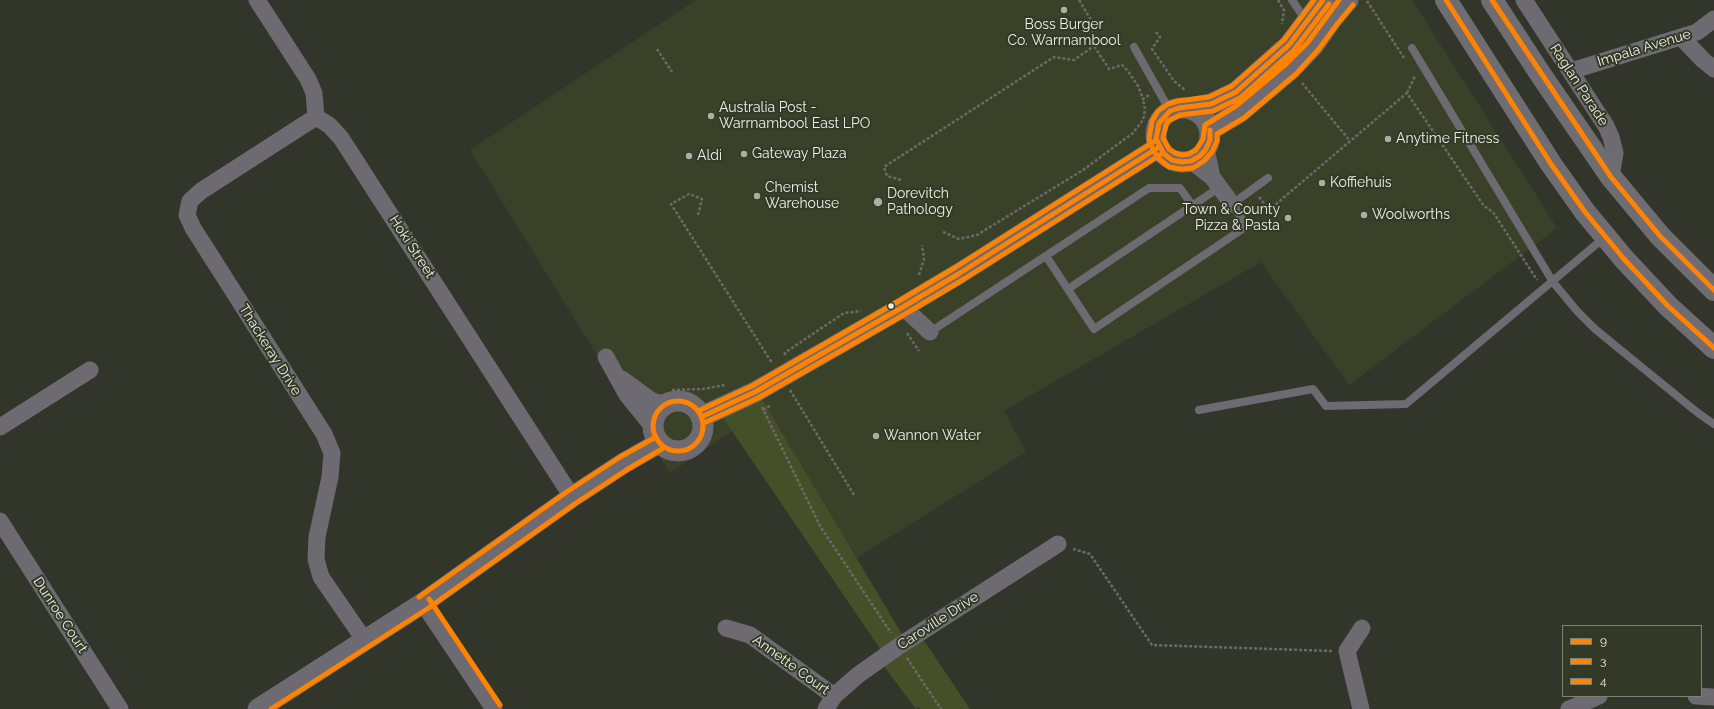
<!DOCTYPE html>
<html>
<head>
<meta charset="utf-8">
<style>
  body { margin:0 }
  #map { position:relative; width:1714px; height:709px; overflow:hidden; background:#32352a; font-family:Raleway,sans-serif }
  canvas { display:block }
  .legend { position:absolute; left:1562px; top:625px; width:140px; height:72px; box-sizing:border-box; background:#333926; border:1px solid #7d8372; margin:0; padding:5px 7px; list-style:none; font-size:12px; color:#ecf1e4 }
  .legend li { display:flex; align-items:center; gap:8px; height:20px }
  .legend b { width:20px; border:1px solid #7d8372 }
</style>
</head>
<body>
<div id="map">
<canvas width="1714" height="709"></canvas>
<ul class="legend">
<li><b style="height:5px;background:#ff8200"></b>9</li>
<li><b style="height:5px;background:#ff8200"></b>3</li>
<li><b style="height:5px;background:#ff8200"></b>4</li>
</ul>
</div>
<script>
const c = document.querySelector('canvas').getContext('2d');
c.lineJoin = 'round';
function paint(path, color) { c.fillStyle = color; c.fill(path, 'evenodd'); }
const poly = rows => new Path2D(rows.map(r => 'M' + r).join(''));
function stroke(path, color, width, dash) { c.strokeStyle = color; c.lineWidth = width; c.lineCap = dash ? 'butt' : 'round'; c.setLineDash(dash || []); c.stroke(path); }
function label(font, color, halo, rows, align = 'center') {
  c.font = font + ' Raleway,sans-serif'; c.lineWidth = 4; c.setLineDash([]); c.textBaseline = 'middle'; c.strokeStyle = halo; c.fillStyle = color; for (const [text, x, y, turn = 0] of rows) {
    c.save(); c.translate(x, y); c.rotate((+turn || 0) * Math.PI / 180); c.textAlign = isNaN(turn) ? turn : align; if (halo) c.strokeText(text, 0, 0); c.fillText(text, 0, 0); c.restore();
  }
}
paint(poly([
  [696,0,1412,0,1557,228,1349,385,1261,262,1004,411,1026,452,855,559,758,414,670,473,470,150]
]), '#3a4129');
paint(poly([
  [757,391,906,641,919,633,970,709,920,709,919,707,916,709,879,660,885,656,717,409]
]), '#455029');
stroke(poly([
  [1079,0,1091,20,1094,46,1109,69,1122,65,1128,71,1138,86,1143,99,1149,95],
  [1278,0,1284,10,1282,24],
  [1367,1,1404,58],
  [1156,32,1160,37,1152,49,1174,81,1185,90],
  [657,49,672,72],
  [1302,83,1350,141],
  [1407,93,1415,76],
  [901,180,887,176,884,167,1054,57,1074,60,1094,46],
  [1259,197,1269,210,1407,93,1484,206,1493,212,1537,280],
  [698,215,702,199,689,194,671,204,772,363],
  [943,232,959,239,977,235,1083,170,1133,133,1143,120,1145,110,1143,99],
  [919,275,924,259,922,245],
  [907,333,919,351],
  [784,355,786,352,844,313,861,311],
  [672,390,703,389,725,385],
  [790,390,854,495],
  [762,407,820,526,891,633],
  [763,410,771,405],
  [1073,549,1090,554,1152,645,1332,651],
  [907,658,941,709]
]), '#6b6a6b', 2.5, [3, 2]);
stroke(poly([
  [1292,0,1306,21],
  [1134,47,1170,111],
  [1412,48,1553,282,1577,311,1595,329,1698,413,1714,424],
  [1046,256,1094,329,1247,226,1232,204,1268,178],
  [1068,289,1220,187],
  [930,332,1149,188,1180,188,1192,205],
  [1199,410,1313,389,1326,406,1406,404,1605,237]
]), '#6d6a71', 8);
stroke(poly([
  [257,0,308,79,314,93,316,117,329,125,341,138,572,497],
  [1524,0,1606,126,1611,137,1615,153,1611,177],
  [1681,37,1703,60,1714,69],
  [1571,71,1697,32,1714,19],
  [316,117,201,191,190,201,187,215,193,228,324,434,332,453,330,477,317,537,316,559,321,577,365,641],
  [1206,149,1212,177],
  [1191,161,1212,177,1232,204],
  [903,307,930,332],
  [606,357,627,395,653,427],
  [622,379,652,401,665,404],
  [0,427,90,370],
  [0,521,120,709],
  [423,603,494,709],
  [726,628,750,635,834,696],
  [1696,696,1714,697],
  [826,709,834,696,858,675,899,646,1058,544],
  [1361,709,1347,651,1362,628],
  [1569,709,1599,696]
]), '#6d6a71', 17);
stroke(poly([
  [1188,108,1211,104,1236,92,1289,45,1323,0],
  '1156 135a27 27 0 1 1 54 0a27 27 0 1 1-54 0Z',
  [1210,130,1240,112,1291,69,1313,46,1332,19,1348,0],
  '653 426a25 25 0 1 1 50 0a25 25 0 1 1-50 0Z',
  [701,417,755,392,903,307,960,273,1159,147],
  [258,709,423,603,572,497,624,463,659,443]
]), '#6d6a71', 21);
stroke(poly([
  [1446,0,1551,164,1585,212,1624,259,1668,306,1714,348],
  [1492,0,1543,78,1611,177,1660,236,1714,290]
]), '#6f6c72', 22);
stroke(poly([
  [1446,0,1551,164,1585,212,1624,259,1668,306,1714,348],
  [1492,0,1611,177,1660,236,1714,290],
  [1210,130,1210,140,1206,149,1200,156,1191,161,1182,162,1172,160,1164,154,1156,139,1159,123,1170,111,1179,108,1211,104,1236,92,1289,45,1323,0],
  '653 426a25 25 0 1 1 50 0a25 25 0 1 1-50 0Z',
  [701,417,755,392,903,307,960,273,1159,147]
]), '#ff8200', 5);
stroke(poly([
  [1314,0,1284,40,1232,86,1209,97,1178,101,1168,104,1158,111,1152,121,1149,139,1153,150,1159,159,1169,167,1181,169,1193,168,1204,161,1212,152,1217,141,1217,134,1244,118,1296,74,1318,50,1338,23,1353,5],
  [704,423,758,398,907,313,964,279,1163,153],
  [271,709,427,609,576,503,628,469,662,449]
]), '#ff8200', 5);
stroke(poly([
  [1329,4,1294,50,1240,98,1213,111,1180,115,1168,121,1166,125,1163,138,1169,149,1175,153,1182,155,1189,154,1196,150,1203,139,1205,125,1236,106,1286,64,1308,42,1339,0],
  [698,411,752,386,899,301,956,267,1155,141],
  [419,597,568,491,620,457,656,437],
  [429,599,500,705]
]), '#ff8200', 5);
for (const [x, y, r, color] of [
  [1064,10,4,"#abafa3"],
  [711,116,4,"#abafa3"],
  [1388,139,4,"#abafa3"],
  [744,154,4,"#abafa3"],
  [689,156,4,"#abafa3"],
  [1322,183,4,"#abafa3"],
  [757,196,4,"#abafa3"],
  [878,202,5,"#abafa3"],
  [1364,215,4,"#abafa3"],
  [1288,218,4,"#abafa3"],
  [891,306,3.5,"#ecf1e4"],
  [876,436,4,"#abafa3"]
]) { const dot = new Path2D(); dot.arc(x, y, r, 0, 2 * Math.PI); c.fillStyle = color; c.fill(dot); stroke(dot, '#333926', 1.5); }
label('14px', '#ecf1e4', '#333926', [
  ["Boss Burger",1064,25,"center"],
  ["Co. Warrnambool",1064,41,"center"],
  ["Australia Post -",719,108],
  ["Warrnambool East LPO",719,124],
  ["Anytime Fitness",1396,139],
  ["Gateway Plaza",752,154],
  ["Aldi",697,156],
  ["Koffiehuis",1330,183],
  ["Chemist",765,188],
  ["Warehouse",765,204],
  ["Dorevitch",887,194],
  ["Pathology",887,210],
  ["Town & County",1280,210,"right"],
  ["Pizza & Pasta",1280,226,"right"],
  ["Woolworths",1372,215],
  ["Wannon Water",884,436]
], 'left');
label('14px', '#ecf1e4', '#333926', [
  ["Impala Avenue",1644,48,-17],
  ["Raglan Parade",1579,85,57],
  ["Hoki Street",412,247,57],
  ["Thackeray Drive",270,350,58],
  ["Dunroe Court",60,615,57],
  ["Caroville Drive",938,621,-33],
  ["Annette Court",791,665,36]
]);
</script>
</body>
</html>
